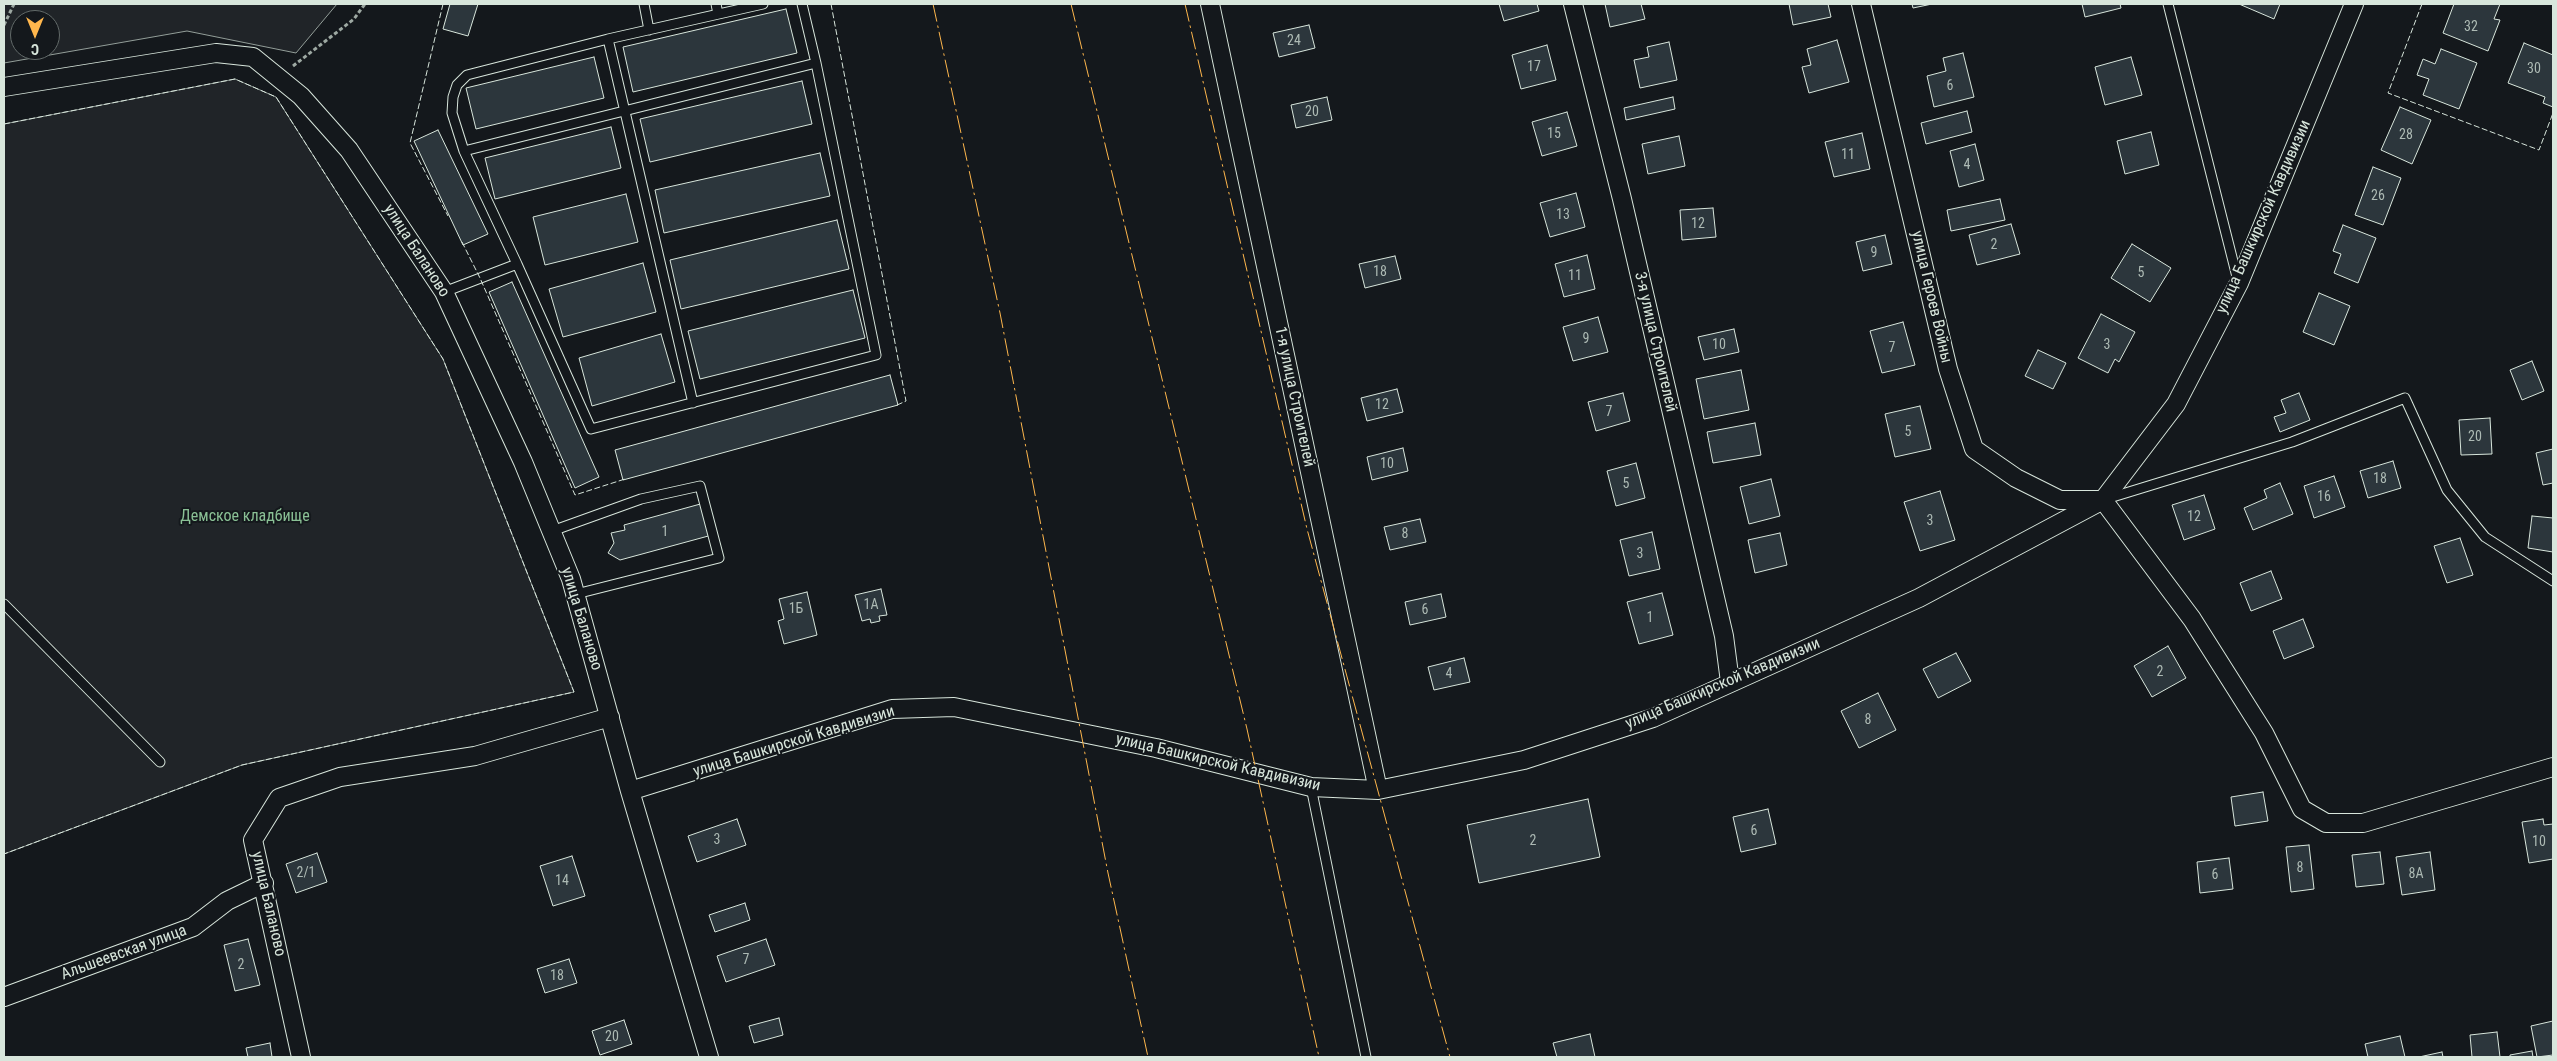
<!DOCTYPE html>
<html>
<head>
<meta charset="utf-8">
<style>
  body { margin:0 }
  #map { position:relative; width:2557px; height:1061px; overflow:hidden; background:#14181c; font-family:"Roboto Condensed",sans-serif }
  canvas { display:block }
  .frame { position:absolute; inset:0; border:5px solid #d8e6dc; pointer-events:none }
  .north { position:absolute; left:10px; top:10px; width:50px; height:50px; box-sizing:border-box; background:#14181c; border:1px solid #626a69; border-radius:50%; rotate:180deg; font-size:14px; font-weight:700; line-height:20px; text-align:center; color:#d8e6dc }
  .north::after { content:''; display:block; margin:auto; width:18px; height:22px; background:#ffb74d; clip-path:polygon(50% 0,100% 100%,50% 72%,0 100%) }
</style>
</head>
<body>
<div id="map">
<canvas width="2557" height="1061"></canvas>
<div class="frame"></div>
<div class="north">С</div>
</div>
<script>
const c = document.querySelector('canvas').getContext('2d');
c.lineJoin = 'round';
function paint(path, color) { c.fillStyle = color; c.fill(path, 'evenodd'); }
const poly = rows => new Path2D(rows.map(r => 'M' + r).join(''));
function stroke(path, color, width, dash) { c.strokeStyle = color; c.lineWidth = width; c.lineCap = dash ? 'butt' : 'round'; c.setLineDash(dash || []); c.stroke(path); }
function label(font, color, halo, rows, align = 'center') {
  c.font = font + ' "Roboto Condensed",sans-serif'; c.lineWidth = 4; c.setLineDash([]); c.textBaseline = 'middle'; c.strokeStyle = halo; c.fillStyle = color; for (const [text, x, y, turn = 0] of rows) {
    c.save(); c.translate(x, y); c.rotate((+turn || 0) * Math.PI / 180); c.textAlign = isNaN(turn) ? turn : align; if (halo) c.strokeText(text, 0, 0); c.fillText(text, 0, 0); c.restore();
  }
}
const green = poly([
  [4,4,337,4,296,53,187,31,4,63,4,4],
  [20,20,50,20,50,50,20,50,20,20],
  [235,79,276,97,443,359,574,692,242,765,4,854,4,124,235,79]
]);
paint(green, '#202428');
stroke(green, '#939e99', 1);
const building = poly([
  [450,4,478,4,468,36,443,29,450,4],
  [1499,4,1537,4,1539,11,1504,21,1499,4],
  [1605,4,1641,4,1645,19,1610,27,1605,4],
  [1789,4,1828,4,1831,17,1793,25,1789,4],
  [1912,4,1932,4,1913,8,1912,4],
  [2082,4,2120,4,2121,8,2085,17,2082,4],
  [2239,4,2280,4,2274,19,2239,4],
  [2454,4,2500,4,2494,19,2500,20,2488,51,2443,33,2454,4],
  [786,9,797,53,633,92,623,47,786,9],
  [1309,25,1315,48,1279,57,1273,33,1309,25],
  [1837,40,1849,82,1809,93,1802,67,1811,65,1807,49,1837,40],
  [1669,42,1677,80,1640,88,1634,60,1649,57,1647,47,1669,42],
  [2524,43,2553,55,2553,107,2543,103,2545,97,2508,83,2524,43],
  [1547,45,1556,80,1521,89,1512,55,1547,45],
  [2441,49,2477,63,2459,109,2423,95,2429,79,2417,75,2423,59,2435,64,2441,49],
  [1963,53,1974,97,1934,107,1927,76,1946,71,1943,58,1963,53],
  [594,57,604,98,476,129,466,88,594,57],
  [2131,57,2142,95,2105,105,2095,67,2131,57],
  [802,81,812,124,650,162,640,119,802,81],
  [1327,97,1332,120,1296,128,1291,105,1327,97],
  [1673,97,1675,109,1626,120,1624,108,1673,97],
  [2400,107,2431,120,2412,164,2381,150,2400,107],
  [1967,111,1972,132,1926,144,1921,123,1967,111],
  [1567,112,1577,146,1542,156,1532,122,1567,112],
  [611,127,621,168,495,199,485,158,611,127],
  [438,130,488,234,463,245,414,141,438,130],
  [2151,132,2159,165,2125,174,2117,141,2151,132],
  [1862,133,1870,169,1834,177,1825,142,1862,133],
  [1679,136,1685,166,1648,174,1642,144,1679,136],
  [1975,144,1984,180,1959,187,1950,151,1975,144],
  [820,153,830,196,664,233,655,190,820,153],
  [2373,167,2401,178,2383,225,2355,215,2373,167],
  [1576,193,1585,227,1550,237,1540,203,1576,193],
  [626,194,638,242,545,265,533,217,626,194],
  [2000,199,2005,220,1951,231,1947,210,2000,199],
  [1713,208,1716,237,1682,240,1680,210,1713,208],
  [837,220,849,269,681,309,670,260,837,220],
  [2011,224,2020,254,1977,265,1969,235,2011,224],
  [2343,225,2376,238,2358,283,2334,273,2341,254,2333,251,2343,225],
  [1885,235,1892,264,1863,271,1856,242,1885,235],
  [2132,244,2171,268,2150,302,2111,278,2132,244],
  [1587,255,1595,289,1564,297,1555,264,1587,255],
  [1395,256,1401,279,1365,288,1359,264,1395,256],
  [643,263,656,312,563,337,549,289,643,263],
  [512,282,599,477,575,488,489,292,512,282],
  [853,290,865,338,700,379,688,331,853,290],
  [2319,293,2350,306,2334,345,2303,332,2319,293],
  [2101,314,2135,332,2119,362,2115,359,2108,373,2078,358,2101,314],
  [1598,317,1608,352,1573,361,1563,327,1598,317],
  [1903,322,1915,365,1882,373,1870,331,1903,322],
  [1734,329,1739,352,1704,360,1698,337,1734,329],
  [661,334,675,382,592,406,579,358,661,334],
  [2038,350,2066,363,2053,389,2025,376,2038,350],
  [2532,361,2544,391,2522,400,2510,370,2532,361],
  [1741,370,1749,410,1704,419,1696,379,1741,370],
  [890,375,898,405,623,480,615,450,890,375],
  [1397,389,1403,412,1367,421,1361,398,1397,389],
  [1623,393,1630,421,1596,431,1588,402,1623,393],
  [2299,393,2310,420,2280,432,2274,417,2286,413,2281,400,2299,393],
  [1920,406,1931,449,1895,457,1885,414,1920,406],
  [2490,418,2492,454,2461,455,2459,420,2490,418],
  [1755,423,1761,455,1713,463,1707,432,1755,423],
  [1403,448,1408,471,1372,480,1367,457,1403,448],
  [2553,449,2553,483,2543,485,2536,453,2553,449],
  [2393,461,2401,488,2368,498,2360,471,2393,461],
  [1636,463,1645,498,1616,506,1607,471,1636,463],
  [2334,476,2345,507,2314,518,2304,486,2334,476],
  [1771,479,1780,516,1749,524,1740,487,1771,479],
  [2280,483,2293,514,2253,530,2244,508,2267,498,2264,490,2280,483],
  [1940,491,1955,540,1920,551,1904,502,1940,491],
  [2204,495,2215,529,2184,540,2172,505,2204,495],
  [704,503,712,535,620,560,608,553,614,543,611,533,625,530,624,525,704,503],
  [2532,516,2553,518,2553,552,2528,548,2532,516],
  [1420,519,1426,542,1390,550,1384,527,1420,519],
  [1652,532,1660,569,1629,576,1620,540,1652,532],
  [1780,533,1787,565,1755,573,1748,540,1780,533],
  [2460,538,2473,575,2447,583,2434,546,2460,538],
  [2271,571,2282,599,2251,611,2240,583,2271,571],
  [881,589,887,615,879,616,880,621,871,623,870,619,862,621,855,595,881,589],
  [807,592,817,635,784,644,778,621,784,619,779,599,807,592],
  [1662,593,1673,635,1639,644,1627,602,1662,593],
  [1441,594,1446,617,1410,625,1405,602,1441,594],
  [2303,619,2314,647,2284,659,2273,631,2303,619],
  [2168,646,2186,678,2152,697,2134,666,2168,646],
  [1956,653,1971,681,1938,698,1923,669,1956,653],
  [1464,658,1470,682,1434,690,1428,667,1464,658],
  [1878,693,1896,730,1859,748,1841,711,1878,693],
  [2263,792,2268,821,2235,826,2231,797,2263,792],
  [1588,799,1600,857,1479,883,1467,825,1588,799],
  [1768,809,1776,844,1741,852,1733,817,1768,809],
  [737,819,746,845,697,862,688,836,737,819],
  [2543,819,2544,825,2553,824,2553,859,2529,863,2522,822,2543,819],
  [2309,845,2314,889,2291,892,2286,847,2309,845],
  [2380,852,2384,884,2356,887,2352,855,2380,852],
  [2430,852,2435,890,2402,895,2396,857,2430,852],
  [317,853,327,882,296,893,286,864,317,853],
  [572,856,585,896,553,906,540,866,572,856],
  [2229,858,2233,889,2200,893,2197,862,2229,858],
  [745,903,750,920,715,932,709,915,745,903],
  [248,939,260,985,235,991,224,945,248,939],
  [766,939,775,965,726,982,717,956,766,939],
  [569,959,577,983,545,993,537,969,569,959],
  [779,1018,783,1035,754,1043,749,1026,779,1018],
  [624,1020,632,1044,600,1055,592,1031,624,1020],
  [2553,1021,2553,1055,2537,1057,2531,1026,2553,1021],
  [2497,1032,2500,1057,2472,1057,2470,1035,2497,1032],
  [1590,1034,1595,1057,1557,1057,1553,1043,1590,1034],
  [2400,1036,2405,1057,2368,1057,2365,1044,2400,1036],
  [270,1043,272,1057,248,1057,246,1048,270,1043],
  [2532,1051,2533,1057,2510,1057,2510,1055,2532,1051],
  [2442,1052,2443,1057,2419,1057,2442,1052]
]);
paint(building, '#2c363c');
stroke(building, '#d8e6dc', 1);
const lane = poly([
  [644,4,649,30],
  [716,4,718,14],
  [802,4,816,63],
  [2168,4,2238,281],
  [608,39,763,4],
  [464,151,452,113,453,97,457,85,467,75,608,39,693,403],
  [444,292,517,264,591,429,876,355,816,63,464,151,517,264],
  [2106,499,2292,442,2405,398,2447,490,2485,537,2553,581],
  [552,531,641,499,700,486,719,558,576,594],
  [4,604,160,762],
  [1311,787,1366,1057]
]);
const street = poly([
  [1210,4,1378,790],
  [1573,4,1622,199,1724,636,1730,682],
  [1861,4,1948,369,1974,449,2016,478,2060,500,2102,500],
  [4,87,216,53,253,57,301,96,349,150,444,292,523,462,571,579,630,791,709,1057],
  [2103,500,2192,619,2264,733,2302,809,2326,823,2363,823,2553,767],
  [630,791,892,709,954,707,1156,748,1311,787,1378,790,1524,760,1653,718,1919,598,2103,500,2176,404,2239,283,2354,4],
  [4,997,193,927,227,901,264,883],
  [301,1057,253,840,279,798,340,777,475,756,610,717]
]);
stroke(lane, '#d8e6dc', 11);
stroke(street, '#d8e6dc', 20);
stroke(poly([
  [4,25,14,4],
  [293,66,354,19,365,4]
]), '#9da8a2', 3, [4, 2.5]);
stroke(lane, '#14181c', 9);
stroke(street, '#14181c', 18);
stroke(poly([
  [443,4,410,143,448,216],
  [831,4,906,401,895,406],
  [2422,4,2388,93,2539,150,2553,113],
  [4,124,235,79,276,97,443,359,574,692,242,765,4,854],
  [462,242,480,278,575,495,625,479]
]), '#d8e6dc', 1, [6, 2.5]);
stroke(poly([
  [933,4,1000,313,1108,873,1148,1057],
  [1071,4,1247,729,1319,1057],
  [1185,4,1307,529,1450,1057]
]), '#ffb74d', 1, [18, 4, 2.5, 4]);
label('14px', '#adbab4', null, [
  ["32",2471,27],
  ["24",1294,41],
  ["17",1534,67],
  ["30",2534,69],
  ["6",1950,86],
  ["20",1312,112],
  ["15",1554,134],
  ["28",2406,135],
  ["11",1848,155],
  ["4",1967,165],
  ["26",2378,196],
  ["13",1563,215],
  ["12",1698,224],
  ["2",1994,245],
  ["9",1874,253],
  ["18",1380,272],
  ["5",2141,273],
  ["11",1575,276],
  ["9",1586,339],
  ["10",1719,345],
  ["3",2107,345],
  ["7",1892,348],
  ["12",1382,405],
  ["7",1609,412],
  ["5",1908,432],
  ["20",2475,437],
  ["10",1387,464],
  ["18",2380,479],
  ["5",1626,484],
  ["16",2324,497],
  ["12",2194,517],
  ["3",1930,521],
  ["1",665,532],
  ["8",1405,534],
  ["3",1640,554],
  ["1А",871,605],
  ["1Б",796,609],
  ["6",1425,610],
  ["1",1650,618],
  ["2",2160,672],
  ["4",1449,674],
  ["8",1868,720],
  ["6",1754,831],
  ["3",717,840],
  ["2",1533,841],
  ["10",2539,842],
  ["8",2300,868],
  ["2/1",306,873],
  ["8А",2416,874],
  ["6",2215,875],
  ["14",562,881],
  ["7",746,960],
  ["2",241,965],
  ["18",557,976],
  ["20",612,1037]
]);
label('16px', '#d8e6dc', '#14181c', [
  ["улица Башкирской Кавдивизии",2264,217,-66],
  ["улица Баланово",416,251,57],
  ["улица Героев Войны",1931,297,77],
  ["3-я улица Строителей",1655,342,77],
  ["1-я улица Строителей",1294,397,78],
  ["улица Баланово",581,619,73],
  ["улица Башкирской Кавдивизии",1723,684,-23],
  ["улица Башкирской Кавдивизии",794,742,-17],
  ["улица Башкирской Кавдивизии",1218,763,13],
  ["улица Баланово",268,904,77],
  ["Альшеевская улица",124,953,-20]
]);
label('16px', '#8ac095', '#14181c', [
  ["Демское кладбище",245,517]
]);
</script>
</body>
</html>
